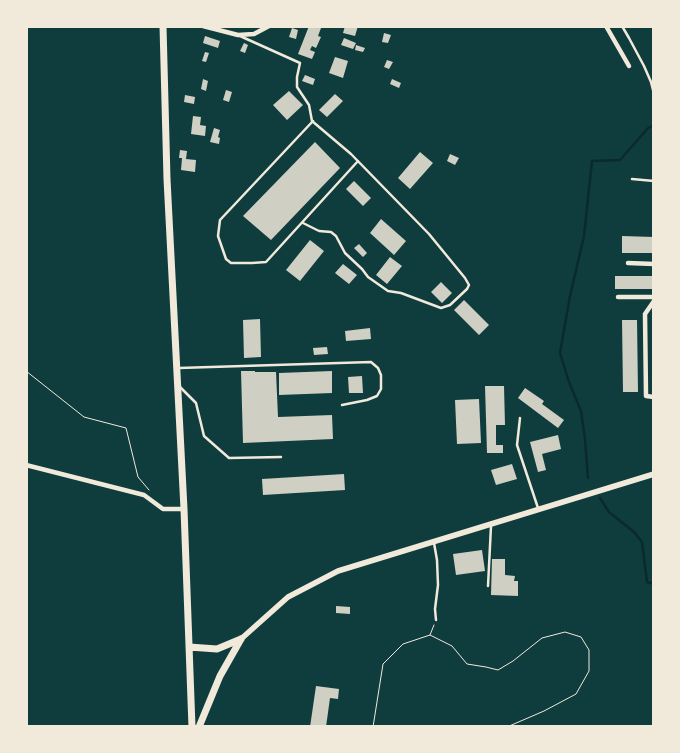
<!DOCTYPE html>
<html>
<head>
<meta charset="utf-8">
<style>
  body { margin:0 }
  #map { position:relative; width:680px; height:753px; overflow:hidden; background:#0f3d3e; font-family:"Open Sans",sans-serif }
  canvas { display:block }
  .frame { position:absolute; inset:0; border:28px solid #f1e9da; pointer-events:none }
</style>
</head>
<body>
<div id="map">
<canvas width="680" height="753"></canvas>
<div class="frame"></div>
</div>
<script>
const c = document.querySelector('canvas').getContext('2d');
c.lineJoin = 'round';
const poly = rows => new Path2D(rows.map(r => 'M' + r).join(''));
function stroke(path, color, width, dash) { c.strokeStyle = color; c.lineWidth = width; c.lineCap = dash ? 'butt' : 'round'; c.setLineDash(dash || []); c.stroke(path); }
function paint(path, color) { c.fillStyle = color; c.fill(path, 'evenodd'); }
stroke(poly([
  [588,478,585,439,581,411,569,382,560,353,570,296,584,236,592,161,620,160,648,128,654,125],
  [600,498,609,512,634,532,642,542,647,582,654,584]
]), '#0a2a2b', 2.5);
paint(poly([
  [309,26,317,26,321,28,318,36,321,37,316,48,312,46,310,50,315,52,312,59,298,54],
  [345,26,358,26,355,36,343,33],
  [292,28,298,30,296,39,289,37],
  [384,33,391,35,388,43,382,42],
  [205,36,220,41,218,48,203,43],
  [344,38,356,43,353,49,341,45],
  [244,43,248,45,245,53,240,51],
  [356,45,365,48,363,52,355,50],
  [205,52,209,53,206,62,202,61],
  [335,57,348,61,343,78,329,73],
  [387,60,393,62,389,69,384,67],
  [305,75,315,79,313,85,302,81],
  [203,79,208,81,206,91,201,89],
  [392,79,401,83,399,88,390,84],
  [226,90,232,92,229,102,223,100],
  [289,91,303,105,287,120,273,105],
  [335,94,343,101,327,117,319,110],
  [185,95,195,97,194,104,184,102],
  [193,116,201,117,200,125,206,126,205,136,191,134],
  [214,128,220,130,218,137,220,138,219,144,210,142],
  [315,142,340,168,271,240,243,216],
  [180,150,187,151,186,159,196,160,195,172,181,170,182,158,179,158],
  [420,152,433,163,410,189,398,178],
  [450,154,459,158,455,165,447,161],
  [354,181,371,198,363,206,346,189],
  [381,219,406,241,394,255,370,233],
  [622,236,654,237,654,253,622,253],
  [310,240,324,251,300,281,286,270],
  [359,244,367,253,363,257,354,248],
  [390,257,402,266,387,284,376,275],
  [343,264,357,275,349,284,335,273],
  [615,276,652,276,652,289,615,289],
  [441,282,452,293,442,303,431,292],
  [464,300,489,325,479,335,454,310],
  [260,319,261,357,244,358,243,320],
  [622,320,637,320,638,392,623,392],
  [370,328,371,339,346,341,345,331],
  [327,347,328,354,314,355,313,348],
  [241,371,255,371,255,372,276,372,278,417,332,415,333,439,243,443],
  [332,371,332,393,279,395,279,373],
  [362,376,363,393,349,393,348,377],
  [485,386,504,386,505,425,496,425,496,445,503,445,503,453,487,453],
  [525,388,544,401,542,404,564,420,558,428,518,398],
  [479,399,481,443,457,444,455,400],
  [558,435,561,449,542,454,546,470,538,472,530,442],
  [512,464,517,479,496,485,491,470],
  [344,474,345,490,263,495,262,479],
  [482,550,485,571,456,575,453,554],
  [492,559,505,559,505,575,515,576,514,581,518,581,518,596,491,595],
  [336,606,350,607,350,614,336,613],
  [316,686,339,689,338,699,330,698,326,727,310,727]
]), '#cfcfc3');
stroke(poly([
  [26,371,84,417,126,428,138,477,149,490],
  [430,635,434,625],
  [373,727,383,664,403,644,430,635,452,646,467,664,486,667,498,670,513,661,542,638,565,632,581,637,589,650,589,671,576,694,544,711,507,727]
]), '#f1e9da', 1);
stroke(poly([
  [622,26,629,38,644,66,651,82,654,94],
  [240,36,300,63,297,77,297,87,309,105,312,121,351,154,429,234,465,278,469,285,467,289,450,305,441,308,401,293,388,291,368,277,362,269,345,253,336,236,331,232,319,231,303,223],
  [313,121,220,220,218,236,226,259,231,263,252,263,266,262,358,161],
  [632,179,654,181],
  [179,368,371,362,378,368,381,375,381,389,377,396,367,400,342,405],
  [179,386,196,403,204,436,229,458,281,457],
  [520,418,517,445,538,508],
  [434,543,437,560,438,585,435,609,436,620],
  [488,586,491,526]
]), '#f1e9da', 2.5);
stroke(poly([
  [203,26,238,35,254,34,269,26],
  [606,26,629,66],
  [628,263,654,264],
  [618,297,654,297],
  [654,301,645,314,646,396,654,397],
  [26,465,144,495,163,509,184,509]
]), '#f1e9da', 4.5);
stroke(poly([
  [241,639,288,597,338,571,654,474]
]), '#f1e9da', 5.5);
stroke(poly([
  [163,26,167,179,184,509,192,727],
  [189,647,217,649,241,639],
  [199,727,220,676,241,639]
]), '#f1e9da', 7);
</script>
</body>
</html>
